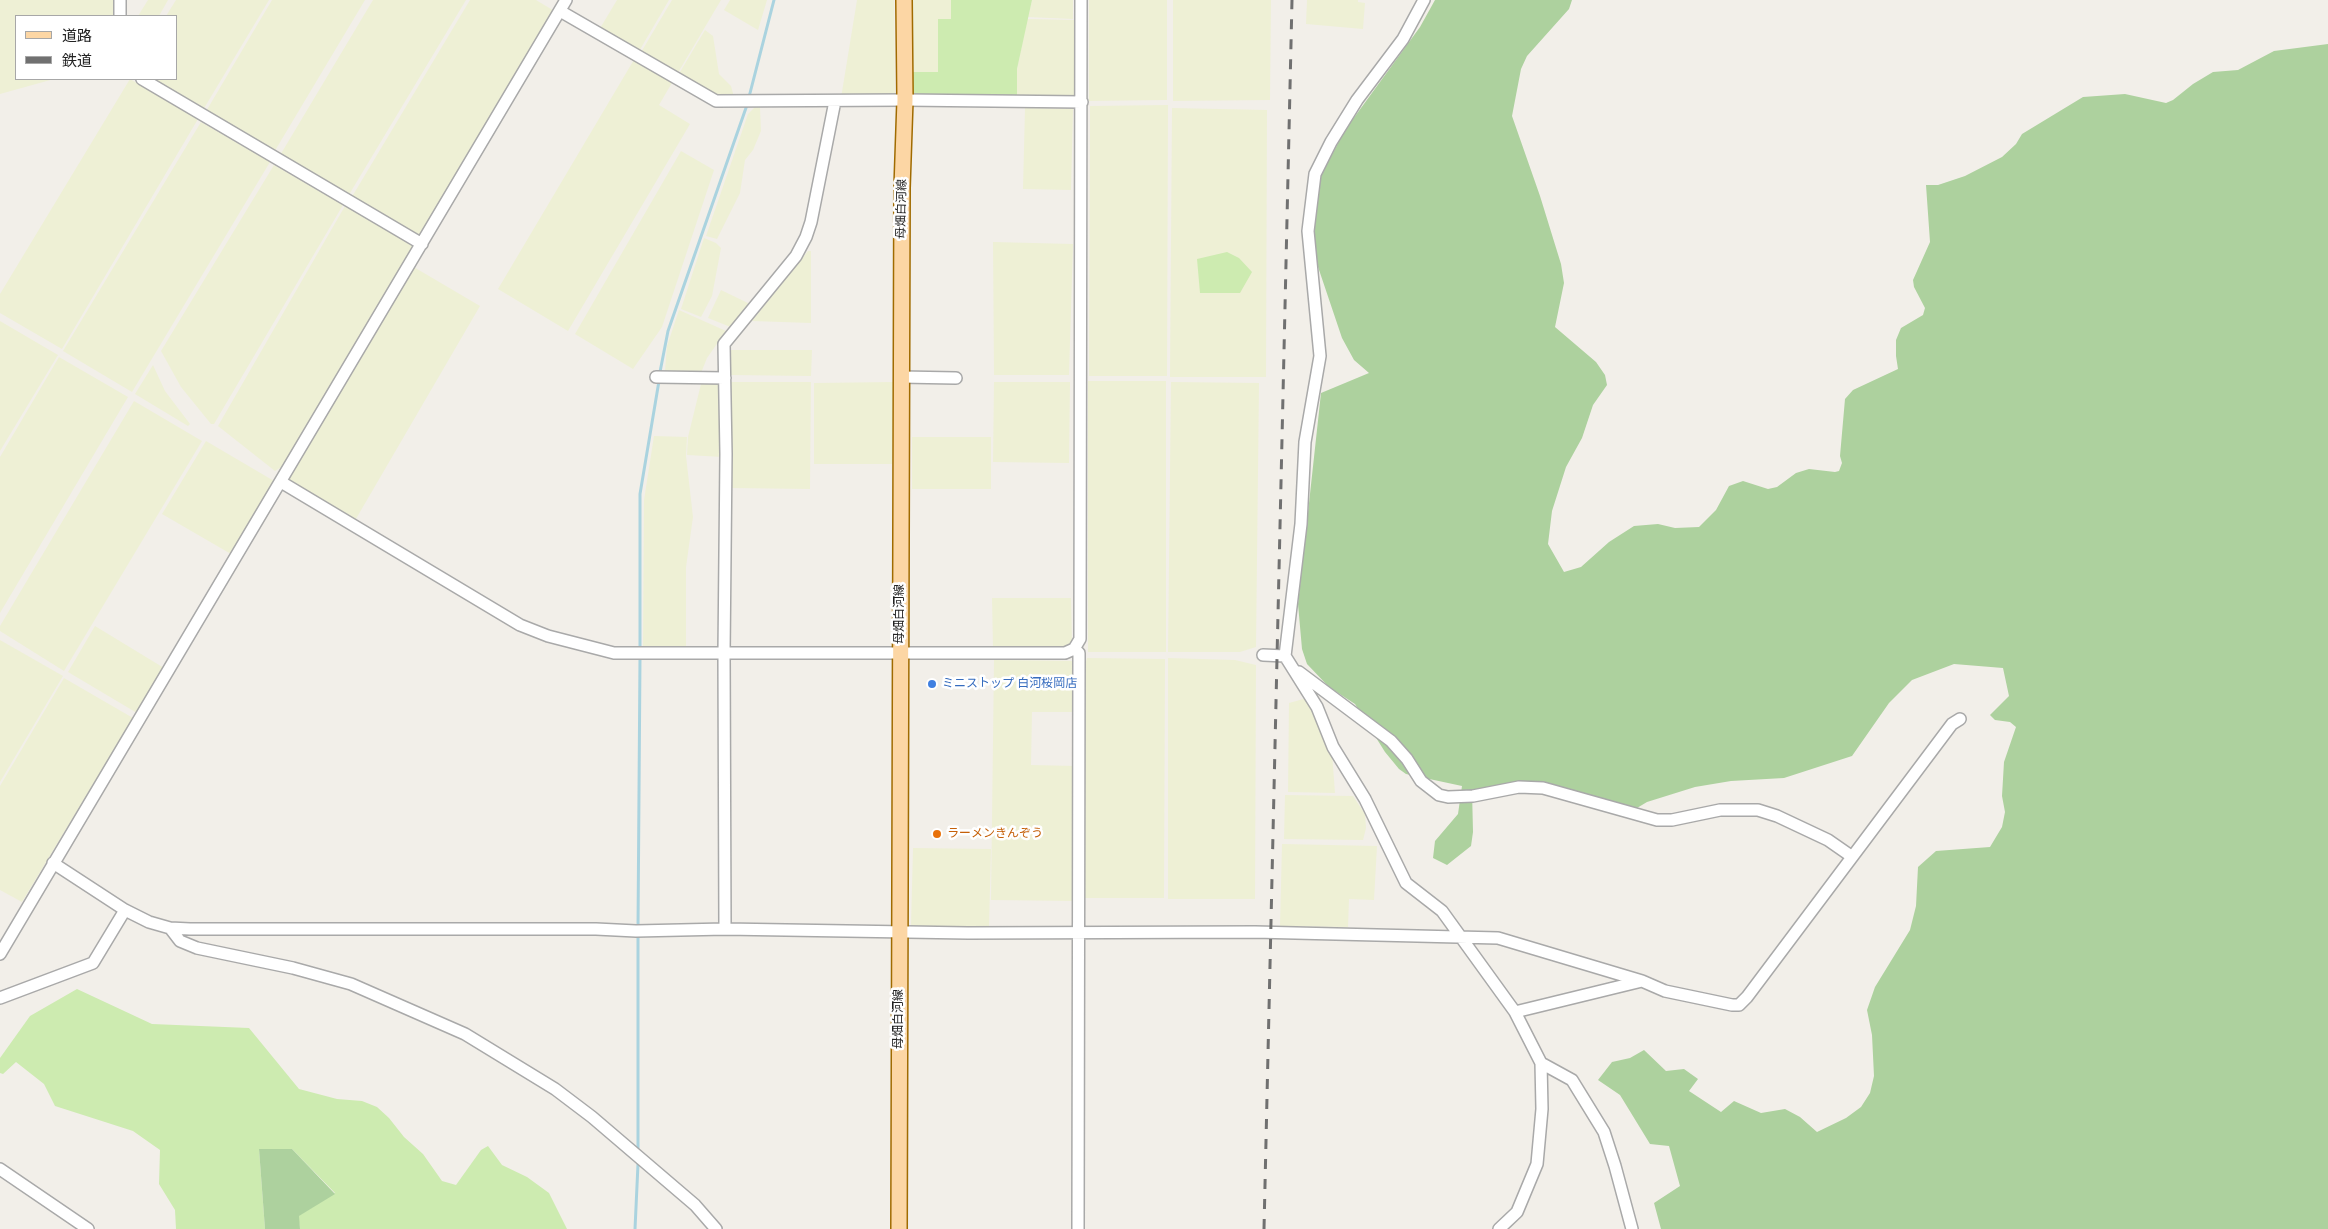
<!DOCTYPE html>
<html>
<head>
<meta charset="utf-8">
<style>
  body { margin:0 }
  #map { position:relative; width:2328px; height:1229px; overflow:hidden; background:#f2efe9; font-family:"DM Sans","Noto Sans JP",sans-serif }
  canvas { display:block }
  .legend { position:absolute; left:15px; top:15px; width:162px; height:65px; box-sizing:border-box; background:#fff; border:1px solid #a7a7a7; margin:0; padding:6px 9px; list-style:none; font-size:15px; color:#222 }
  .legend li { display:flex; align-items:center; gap:10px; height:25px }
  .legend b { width:25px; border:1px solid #a7a7a7 }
</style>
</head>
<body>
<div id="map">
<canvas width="2328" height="1229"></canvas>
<ul class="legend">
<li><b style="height:6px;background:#fcd6a4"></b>道路</li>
<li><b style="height:6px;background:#707070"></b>鉄道</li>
</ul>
</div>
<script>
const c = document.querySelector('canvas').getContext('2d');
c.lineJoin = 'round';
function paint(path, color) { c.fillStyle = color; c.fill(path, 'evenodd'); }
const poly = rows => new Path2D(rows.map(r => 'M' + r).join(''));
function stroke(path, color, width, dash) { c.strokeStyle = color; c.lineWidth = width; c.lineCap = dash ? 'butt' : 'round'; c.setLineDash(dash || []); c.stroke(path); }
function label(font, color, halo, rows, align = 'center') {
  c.font = font + ' "DM Sans","Noto Sans JP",sans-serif'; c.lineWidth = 5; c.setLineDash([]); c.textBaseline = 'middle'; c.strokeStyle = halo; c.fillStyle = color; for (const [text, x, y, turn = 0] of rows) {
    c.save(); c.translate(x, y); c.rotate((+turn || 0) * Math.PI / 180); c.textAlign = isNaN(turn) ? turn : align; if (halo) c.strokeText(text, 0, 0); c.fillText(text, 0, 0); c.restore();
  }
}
paint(poly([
  [0,0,113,0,113,16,16,16,16,79,54,79,0,94],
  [148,0,168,0,159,16,138,16],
  [176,0,269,0,203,110,151,79,176,79,176,16,166,16],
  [272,0,365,0,273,154,205,113],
  [373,0,466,0,347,198,279,157],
  [470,0,536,0,556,12,419,241,350,200],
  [617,0,669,0,638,53,599,30],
  [672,0,721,0,676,76,640,54],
  [730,0,767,0,758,30,724,10],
  [857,0,894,0,895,98,841,98],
  [913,0,951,0,951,20,938,20,938,72,912,72],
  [1032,0,1073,0,1073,19,1028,17],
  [1089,0,1167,0,1167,100,1089,101],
  [1173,0,1271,0,1270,100,1173,101],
  [1307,0,1358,0,1358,2,1365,3,1363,29,1306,24],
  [1027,19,1075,20,1074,100,1017,99,1017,69],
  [705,30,713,36,719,74,731,86,734,97,714,97,677,77],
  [635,58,673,81,659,105,690,124,568,331,498,289],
  [130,79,198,119,62,349,0,313,0,294],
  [1168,105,1167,376,1089,376,1090,106],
  [755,107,760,107,761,131,753,150,745,160,740,193,717,239,706,236,748,114],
  [1025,108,1073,109,1071,190,1023,189],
  [1172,108,1267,110,1266,377,1170,377],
  [201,122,270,162,132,392,63,351],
  [681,151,714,170,662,327,633,369,575,334],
  [274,165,343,205,214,424,211,424,181,387,161,351],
  [345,206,414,246,283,466,275,471,218,426],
  [704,238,716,243,721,248,712,296,701,317,681,309],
  [993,242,1073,244,1069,375,994,375],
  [808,251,811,251,811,323,752,321],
  [412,266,480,306,353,524,284,483],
  [721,290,752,305,733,328,708,318],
  [679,310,726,331,707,358,701,373,665,371,667,346],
  [0,321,58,355,0,451],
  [730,350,812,350,811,376,730,375],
  [59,357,128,397,0,613,0,457],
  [153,365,165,391,190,424,188,426,135,394],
  [1088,381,1166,381,1166,652,1088,652],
  [731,382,811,382,810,489,730,488],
  [894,382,892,464,814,464,814,383],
  [994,382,1070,382,1069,463,993,462],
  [1171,382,1259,383,1256,647,1240,652,1168,652],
  [718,383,722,385,723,457,687,455,688,437,701,384],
  [134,401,202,441,64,671,0,631,0,626],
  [654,436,687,437,686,456,693,517,686,567,686,647,643,646,644,500],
  [912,437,991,437,991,489,912,489],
  [206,441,274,481,231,554,162,514],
  [992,598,1071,598,1072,642,1066,647,993,648],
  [95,626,164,668,137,713,68,672],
  [0,640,63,676,0,782],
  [1087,658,1165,659,1164,898,1084,898,1085,665],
  [1168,658,1235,660,1256,665,1255,899,1168,899],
  [994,660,1076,661,1075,712,1032,712,1031,765,1076,766,1073,901,991,900],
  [64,678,133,718,22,902,0,890,0,786],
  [1307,698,1321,725,1332,753,1335,793,1288,792,1289,703],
  [1285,795,1353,796,1365,814,1366,828,1363,840,1284,839],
  [1282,844,1377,846,1374,900,1349,899,1348,927,1280,926],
  [913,848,991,849,989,927,911,926]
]), '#eef0d5');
paint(poly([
  [951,0,1032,0,1017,69,1017,99,911,98,912,72,938,72,938,19,951,19],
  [1227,252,1239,258,1252,272,1240,293,1200,293,1197,259],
  [77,989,152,1024,249,1028,299,1089,337,1099,362,1101,377,1107,389,1118,404,1137,423,1154,442,1181,456,1185,481,1150,488,1146,502,1165,527,1177,549,1193,567,1229,300,1229,298,1216,335,1193,292,1149,259,1149,265,1229,176,1229,175,1210,159,1184,160,1150,133,1131,55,1106,44,1084,16,1062,3,1074,0,1073,0,1058,30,1016]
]), '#cdebb0');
paint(poly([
  [1435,0,1572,0,1569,9,1527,56,1521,69,1512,116,1540,196,1561,264,1564,283,1555,327,1596,362,1605,375,1607,385,1593,405,1582,438,1566,467,1552,511,1548,544,1564,572,1581,567,1609,542,1634,526,1658,524,1675,528,1699,527,1716,510,1729,486,1743,481,1768,489,1777,487,1796,473,1809,469,1835,472,1839,471,1842,463,1840,456,1845,399,1853,390,1898,369,1896,356,1896,340,1901,328,1923,315,1925,308,1914,287,1913,280,1930,242,1926,185,1938,185,1965,176,2002,157,2016,144,2022,134,2083,97,2125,94,2166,103,2173,100,2193,84,2213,72,2238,70,2274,51,2328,44,2328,1229,1661,1229,1654,1203,1680,1186,1669,1146,1650,1144,1620,1095,1598,1080,1612,1062,1630,1058,1644,1050,1666,1071,1684,1069,1698,1079,1689,1091,1721,1112,1734,1101,1761,1113,1785,1109,1800,1117,1817,1132,1846,1118,1861,1107,1870,1093,1874,1076,1872,1035,1867,1010,1875,987,1910,930,1916,906,1918,867,1936,851,1990,847,2002,827,2005,812,2002,796,2004,762,2016,727,2010,722,1995,720,1990,715,2009,696,2003,668,1954,664,1912,680,1889,703,1852,756,1784,778,1731,781,1695,787,1647,802,1622,817,1556,796,1504,785,1472,790,1473,832,1471,846,1447,865,1433,858,1435,841,1458,814,1462,786,1406,774,1399,769,1385,752,1355,704,1329,687,1307,664,1302,649,1298,604,1321,393,1369,373,1354,360,1342,338,1314,255,1316,185,1345,130,1420,27],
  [259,1149,292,1149,335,1194,299,1216,300,1229,265,1229]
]), '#add19e');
stroke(poly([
  [749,97,774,0],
  [660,372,668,331,747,105],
  [640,650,640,494,659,381],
  [638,928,640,657],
  [638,1148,638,934],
  [635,1229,638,1164]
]), '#aad3df', 3);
const minor = poly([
  [1424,0,1403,39,1357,100,1331,142,1315,174,1308,231,1320,356,1305,442,1301,524,1285,656,1317,707,1333,747,1365,799,1406,883,1442,911,1515,1012,1541,1063,1542,1109,1537,1164,1517,1212,1499,1229],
  [560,11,716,101,905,100,1082,102],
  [120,16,120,0],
  [142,79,422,244],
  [656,377,725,378],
  [901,377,956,378],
  [281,482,520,625,548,636,614,653,1065,653,1074,649,1080,639,1081,0],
  [1074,649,1079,653,1078,1229],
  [1263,655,1285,656],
  [1299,672,1391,741,1407,759,1421,781,1439,795,1448,797,1473,796,1519,787,1543,788,1657,820,1672,820,1720,810,1758,810,1777,816,1828,840,1851,856],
  [53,863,125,910,149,922,170,928,190,929,596,929,636,931,725,929,968,933,1255,932,1498,938,1642,981,1665,991,1732,1005,1739,1005,1747,997,1952,724,1960,719],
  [170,928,180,941,197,948,293,968,351,984,465,1034,555,1089,592,1117,695,1205,716,1229],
  [725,929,724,653,726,454,724,344,796,256,806,237,811,222,835,101],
  [0,954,566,0],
  [0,998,93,963,125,910],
  [1515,1012,1642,981],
  [1541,1063,1572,1080,1604,1132,1615,1166,1632,1229],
  [0,1169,88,1229]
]);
const major = poly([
  [899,1229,902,188,905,100,904,0]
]);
stroke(minor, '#a9a9a9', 14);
stroke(major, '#a06b00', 18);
stroke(minor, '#fff', 11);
stroke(major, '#fcd6a4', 15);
stroke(poly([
  [1264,1229,1292,0]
]), '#707070', 3, [10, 10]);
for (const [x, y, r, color] of [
  [932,684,5,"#3f7fe0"],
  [937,834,5,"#e8710a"]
]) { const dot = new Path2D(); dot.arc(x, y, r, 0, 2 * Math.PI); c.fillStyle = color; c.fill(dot); stroke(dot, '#fff', 2); }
label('12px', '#222', '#fff', [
  ["母畑白河線",902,209,-89],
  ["母畑白河線",900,614,-90],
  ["母畑白河線",899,1019,-90]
]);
label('12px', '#366cbe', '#fff', [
  ["ミニストップ 白河桜岡店",942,684]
], 'left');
label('12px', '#c56008', '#fff', [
  ["ラーメンきんぞう",947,834]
], 'left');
</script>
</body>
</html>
